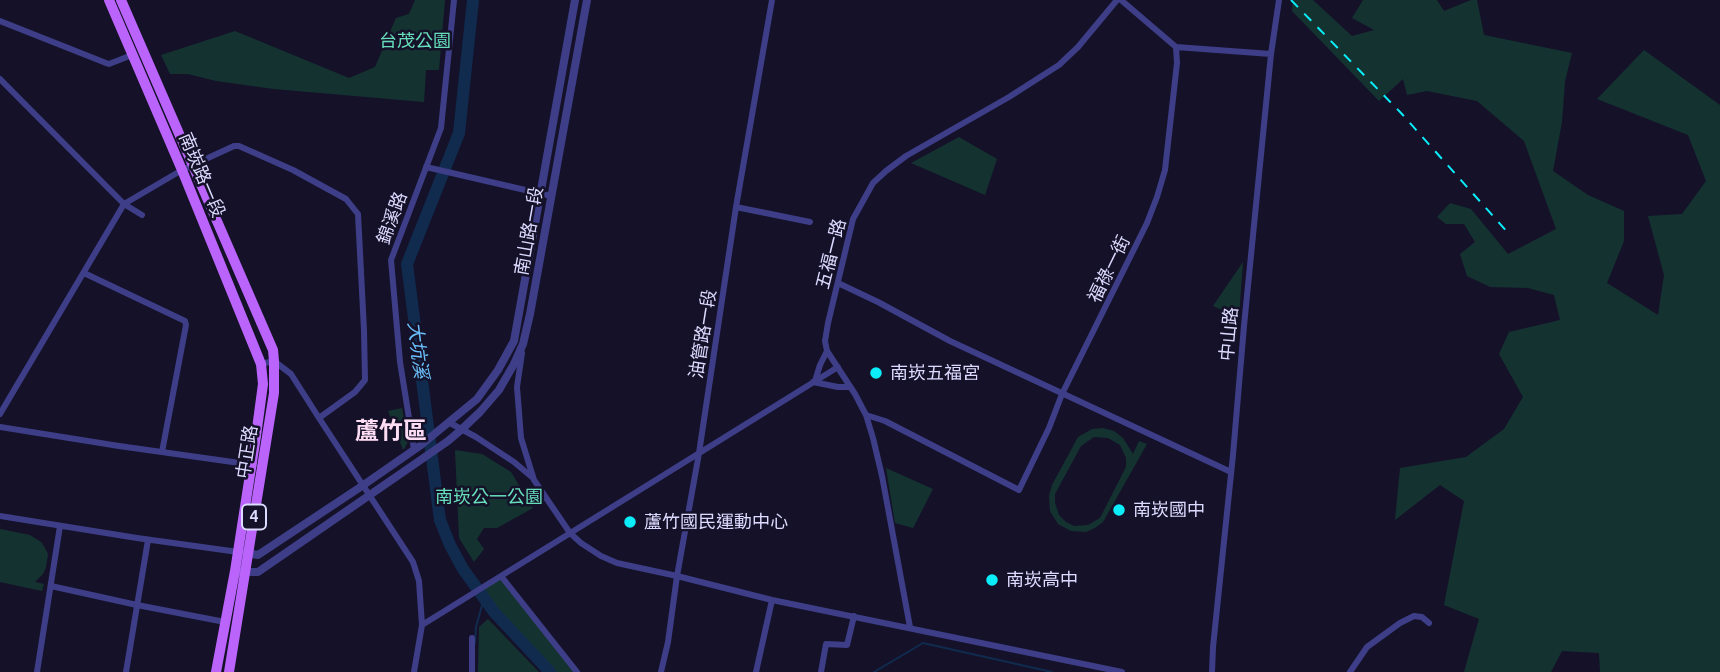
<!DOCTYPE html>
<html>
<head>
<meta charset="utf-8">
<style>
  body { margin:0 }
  canvas { display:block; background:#141129 }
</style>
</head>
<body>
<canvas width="1720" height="672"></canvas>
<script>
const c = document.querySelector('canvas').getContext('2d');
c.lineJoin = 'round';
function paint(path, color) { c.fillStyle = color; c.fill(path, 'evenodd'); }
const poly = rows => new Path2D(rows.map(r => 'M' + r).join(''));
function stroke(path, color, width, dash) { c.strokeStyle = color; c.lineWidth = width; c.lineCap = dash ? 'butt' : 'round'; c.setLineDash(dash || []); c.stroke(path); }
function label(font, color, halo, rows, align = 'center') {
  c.font = font + ' Ubuntu,"Noto Sans TC",sans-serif'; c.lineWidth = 5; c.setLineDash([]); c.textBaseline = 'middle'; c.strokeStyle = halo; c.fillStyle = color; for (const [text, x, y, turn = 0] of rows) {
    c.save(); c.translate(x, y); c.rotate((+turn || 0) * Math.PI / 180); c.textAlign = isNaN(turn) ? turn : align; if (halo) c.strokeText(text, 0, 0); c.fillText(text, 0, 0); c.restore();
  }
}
paint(poly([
  [415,0,445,0,439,70,426,70,424,102,274,89,216,81,188,74,170,74,161,55,235,31,349,78,375,67,396,18,409,14],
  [1293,0,1313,0,1352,36,1374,30,1352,18,1363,0,1437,0,1444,11,1471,0,1477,0,1484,35,1572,53,1565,81,1562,122,1553,171,1588,195,1624,211,1624,241,1607,283,1658,315,1664,275,1648,216,1682,214,1706,181,1688,135,1597,99,1644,50,1720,105,1720,672,1600,672,1599,653,1562,651,1551,672,1464,672,1479,619,1444,605,1464,501,1440,485,1395,520,1400,468,1466,457,1504,429,1523,397,1499,354,1509,332,1560,320,1554,295,1528,288,1490,287,1467,276,1460,254,1475,242,1464,224,1446,224,1437,217,1450,203,1471,209,1508,254,1556,229,1524,141,1477,101,1427,91,1407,95,1403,79,1379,101,1292,11],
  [959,137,997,159,985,195,911,163],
  [1243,262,1239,317,1213,306],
  [402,408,408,441,405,448,403,450,388,411],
  [1103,428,1114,431,1123,438,1133,454,1139,441,1147,444,1103,522,1095,528,1086,532,1071,531,1058,524,1050,511,1049,496,1052,485,1078,437,1092,429],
  [1094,437,1108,438,1120,445,1126,458,1126,467,1100,518,1088,525,1074,526,1066,522,1059,515,1055,503,1055,494,1081,446],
  [455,450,482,454,511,472,533,508,497,528,484,528,477,539,484,549,474,562,459,538],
  [886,468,933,489,913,528,895,523],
  [0,529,30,535,41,542,45,548,48,554,46,567,43,574,35,582,44,584,42,591,0,582],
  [501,576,577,672,550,672,504,616,493,608,478,590],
  [488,619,539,672,478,672,479,627]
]), '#143330');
stroke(poly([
  [475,643,476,627,484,598],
  [874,672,923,643,1052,672]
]), '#102b4e', 2);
stroke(poly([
  [473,0,459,133,407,264,440,520,450,545,463,569,494,612,550,672]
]), '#102b4e', 12);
stroke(poly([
  [0,21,106,63,109,64,132,55],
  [1176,47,1271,54],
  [0,79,124,204,142,215],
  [426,167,551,196],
  [736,207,810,222],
  [84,273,185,321,186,325,162,452],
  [838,283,878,302,950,341,1231,472],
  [522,353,517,387,521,438,534,480,570,533,581,543,601,556,617,563,677,576,772,600,1122,672],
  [261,364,274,361,291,374,319,418,413,562,419,581,422,625,414,672],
  [815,381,820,365,827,351],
  [813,382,838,387,850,387],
  [0,414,124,204,182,170,234,146,239,146,293,170,346,199,358,214,364,330,365,380,355,392,319,418],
  [866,415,885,421,1019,490,1049,428,1062,394,1147,223,1157,197,1165,170,1177,63,1176,47,1121,0],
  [450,423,476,437,514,462,533,478],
  [0,427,119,446,254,465],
  [414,449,400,362,391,260,441,128,454,0],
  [0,516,137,538,238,552],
  [501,576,577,672],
  [51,586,137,605,225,622],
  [422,625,838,367],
  [910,627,882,476,873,438,866,415,855,394,827,351,825,341,828,323,853,219,873,183,886,171,906,156,1009,97,1059,65,1078,47,1117,0],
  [37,672,60,526],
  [126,672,148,540],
  [472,672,472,638],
  [661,672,668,642,677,576,699,453,736,207,772,0],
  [756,672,772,600],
  [821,672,826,644,847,645,854,616],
  [1212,672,1213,647,1233,455,1244,326,1271,54,1279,0],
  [1350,672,1367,647,1400,623,1414,616,1422,617,1429,623]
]), '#3d3e87', 6);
stroke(poly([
  [246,553,258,555,362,486,421,445,477,399,498,370,514,341,575,0],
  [241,572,258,572,422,459,448,441,461,430,480,412,499,390,514,364,523,344,530,314,587,0]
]), '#3d3e87', 8);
stroke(poly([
  [109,0,182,170,261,364,263,384,256,436,235,571,216,672],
  [121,0,273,350,274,361,274,393,229,672]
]), '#bb64fb', 10);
stroke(poly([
  [1291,0,1401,113,1510,235]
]), '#0beef9', 2, [10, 9]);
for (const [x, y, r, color] of [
  [876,373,7,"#0beef9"],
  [1119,510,7,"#0beef9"],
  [630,522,7,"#0beef9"],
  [992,580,7,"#0beef9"]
]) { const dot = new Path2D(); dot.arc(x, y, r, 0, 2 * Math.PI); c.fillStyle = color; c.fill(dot); stroke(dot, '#141129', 2.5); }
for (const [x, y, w] of [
  [254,517,24]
]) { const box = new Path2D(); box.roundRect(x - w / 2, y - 12.5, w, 25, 5); c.fillStyle = '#141129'; c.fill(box); stroke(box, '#dcdafe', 2); }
label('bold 16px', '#dcdafe', null, [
  ["4",254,517]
]);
label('18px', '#66deba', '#141129', [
  ["台茂公園",415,41],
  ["南崁公一公園",489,497]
]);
label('18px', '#dcdafe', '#141129', [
  ["南崁路一段",202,175,67],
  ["錦溪路",392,218,-70],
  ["南山路一段",529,231,-80],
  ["五福一路",831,254,-76],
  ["福祿一街",1109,269,-64],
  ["油管路一段",703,334,-81],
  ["中山路",1229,334,-85],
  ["中正路",247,452,-81]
]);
label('18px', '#dcdafe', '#141129', [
  ["南崁五福宮",890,373],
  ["南崁國中",1133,510],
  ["蘆竹國民運動中心",644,522],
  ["南崁高中",1006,580]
], 'left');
label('italic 19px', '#6bc0fb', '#141129', [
  ["大坑溪",418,350,83]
]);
label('bold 24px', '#fedcf3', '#141129', [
  ["蘆竹區",391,431]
]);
</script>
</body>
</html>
